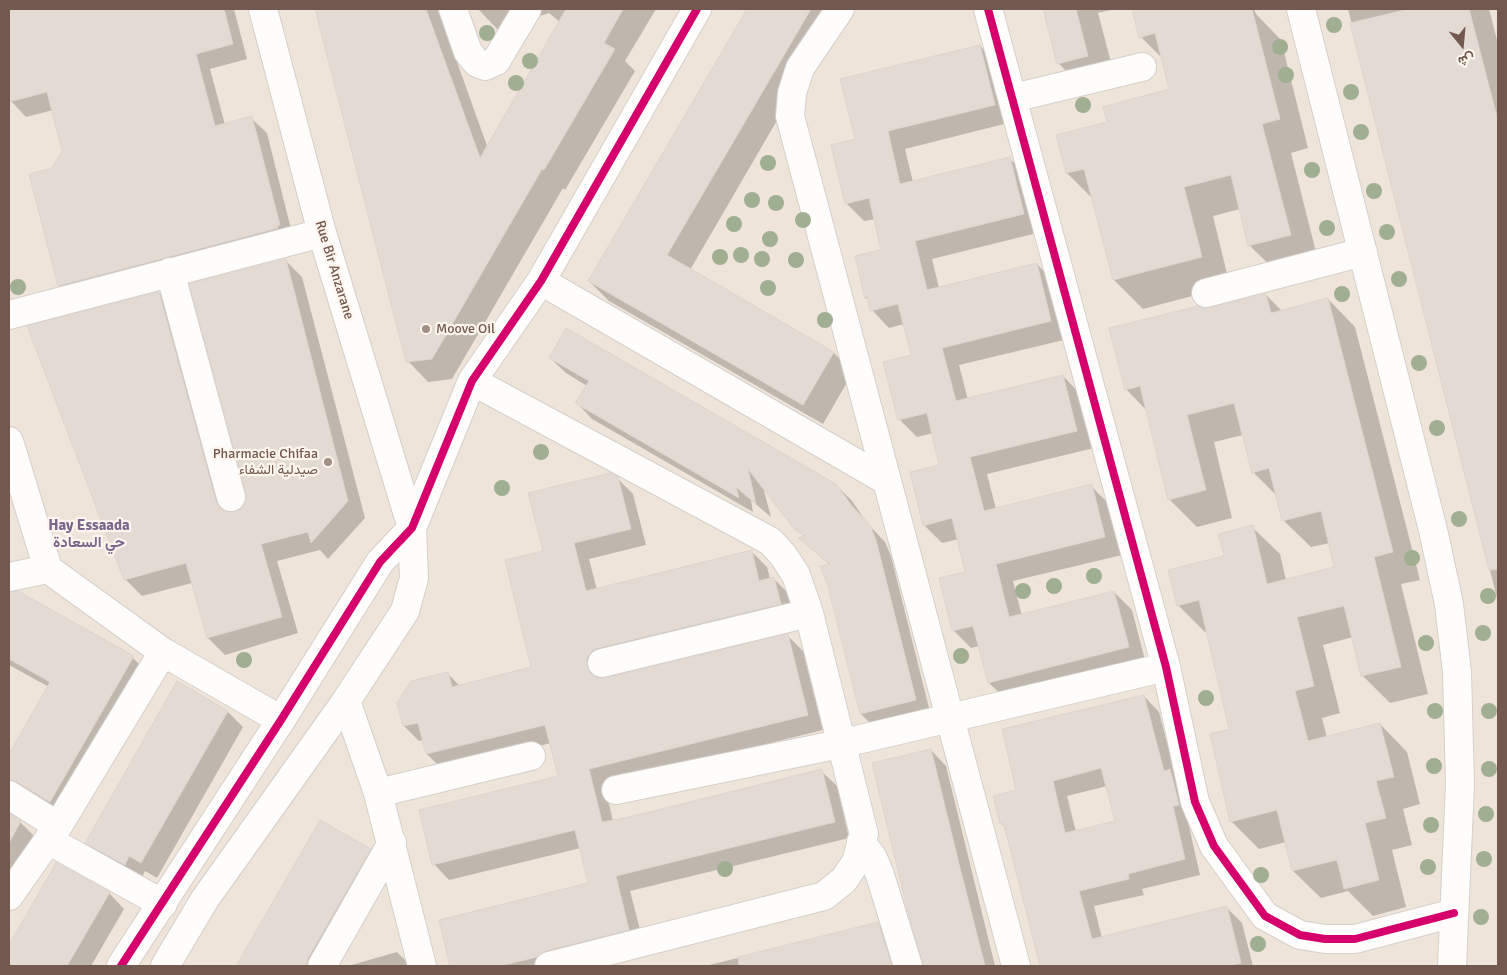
<!DOCTYPE html>
<html>
<head>
<meta charset="utf-8">
<style>
  body { margin:0 }
  #map { position:relative; width:1507px; height:975px; overflow:hidden; background:#f7f2ec; font-family:Signika,Vazirmatn,sans-serif }
  canvas { display:block }
  .frame { position:absolute; inset:0; border:10px solid #72584e; pointer-events:none }
  .north { position:absolute; left:1437px; top:20px; width:50px; height:50px; -webkit-text-stroke:4px #fef6ee; paint-order:stroke; rotate:163deg; font-size:14px; font-weight:700; line-height:20px; text-align:center; color:#72584e }
  .north::after { content:''; display:block; margin:auto; width:18px; height:22px; background:#72584e; clip-path:polygon(50% 0,100% 100%,50% 72%,0 100%) }
</style>
</head>
<body>
<div id="map">
<canvas width="1507" height="975"></canvas>
<div class="frame"></div>
<div class="north">ش</div>
</div>
<script>
const c = document.querySelector('canvas').getContext('2d');
c.lineJoin = 'round';
function paint(path, color) { c.fillStyle = color; c.fill(path, 'evenodd'); }
const poly = rows => new Path2D(rows.map(r => 'M' + r).join(''));
function stroke(path, color, width, dash) { c.strokeStyle = color; c.lineWidth = width; c.lineCap = dash ? 'butt' : 'round'; c.setLineDash(dash || []); c.stroke(path); }
function label(font, color, halo, rows, align = 'center') {
  c.font = font + ' Signika,Vazirmatn,sans-serif'; c.lineWidth = 4.5; c.setLineDash([]); c.textBaseline = 'middle'; c.strokeStyle = halo; c.fillStyle = color; for (const [text, x, y, turn = 0] of rows) {
    c.save(); c.translate(x, y); c.rotate((+turn || 0) * Math.PI / 180); c.textAlign = isNaN(turn) ? turn : align; if (halo) c.strokeText(text, 0, 0); c.fillText(text, 0, 0); c.restore();
  }
}
paint(poly([
  [9,9,1498,9,1498,966,9,966]
]), '#efe4da');
paint(poly([
  [9,9,234,9,247,59,210,69,220,106,225,125,251,118,267,133,294,241,74,301,59,285,53,169,64,152,53,110,26,117,11,101,9,93],
  [316,9,438,9,500,182,560,22,549,13,540,16,533,22,499,31,478,9,656,9,625,61,635,71,565,190,563,188,452,379,428,382,408,361],
  [748,9,851,9,825,38,690,270,834,353,853,372,823,424,609,301,589,281],
  [1045,9,1115,9,1098,13,1117,85,1088,92,1058,63],
  [1134,9,1254,9,1256,14,1281,40,1308,148,1291,153,1319,264,1279,274,1249,245,1240,209,1213,216,1230,286,1143,309,1114,280,1093,199,1067,173,1058,136,1108,123,1171,90,1163,59,1141,37],
  [1348,9,1489,9,1498,44,1498,602],
  [980,46,998,64,1012,122,905,149,913,182,1009,158,1027,176,1041,232,932,259,939,288,1037,264,1054,282,1068,339,959,365,968,400,1063,376,1080,394,1094,448,987,474,996,509,1091,486,1109,504,1122,555,1013,581,1022,616,1114,592,1132,610,1146,664,1007,700,989,683,980,646,971,648,953,630,967,572,959,539,942,543,924,525,941,466,933,433,917,437,899,419,912,356,904,324,889,328,872,310,869,301,866,298,857,257,883,251,875,219,864,221,847,204,857,140],
  [285,260,302,277,365,518,328,559,320,550,277,561,298,633,225,655,208,638,192,583,142,596,125,579,159,293,176,310,231,513,236,513,243,509,247,502],
  [1266,295,1282,311,1328,299,1355,327,1420,580,1401,584,1428,694,1390,703,1363,676,1353,637,1323,645,1340,713,1322,718,1327,738,1380,724,1407,752,1420,804,1403,809,1412,845,1392,850,1406,907,1373,916,1348,891,1321,898,1293,871,1286,842,1259,849,1231,821,1230,730,1208,632,1205,632,1178,605,1225,557,1252,527,1280,554,1286,580,1336,567,1330,543,1311,547,1283,520,1278,497,1253,472,1243,435,1214,442,1232,518,1197,527,1169,499,1148,412,1126,389,1202,309,1210,309],
  [550,358,836,485,852,501,867,523,885,542,891,556,931,716,876,729,861,714,828,583,830,565,800,538,804,537,763,487,771,517,751,500,753,512,592,419,577,403,587,386,566,373],
  [617,478,633,494,646,545,589,559,597,590,751,551,767,567,770,579,774,579,789,594,795,619,602,674,602,679,788,636,803,651,823,730,604,784,613,821,821,771,837,786,849,838,630,891,644,945,560,966,451,966,440,921,589,884,581,848,449,880,434,864,559,777,551,743,442,769,427,754,424,740,419,741,404,726,447,673,460,686,533,668,544,552],
  [11,593,133,658,148,673,66,817,9,809,9,758,49,687,9,665,9,597],
  [1144,696,1159,712,1176,777,1194,820,1188,822,1200,875,1142,889,1144,895,1094,906,1102,938,1226,907,1242,923,1253,966,1041,966,1011,848,1006,828,1001,823,1018,791],
  [1107,786,1116,822,1076,832,1067,796],
  [228,712,243,727,157,878,145,871,141,879,102,858,86,842],
  [931,750,946,766,995,966,924,966],
  [9,811,10,815,20,822,36,838,9,885],
  [320,822,370,850,385,865,328,966,237,966],
  [57,864,109,893,124,909,91,966,9,966,9,948],
  [878,924,893,939,902,966,705,966],
  [397,952,411,966,348,966]
]), '#0003');
const building = poly([
  [9,9,224,9,233,44,196,54,215,126,252,116,280,225,277,226,278,228,58,286,29,174,52,168,62,151,47,92,9,102,9,9],
  [315,9,426,9,480,158,566,9,623,9,604,43,615,49,544,170,542,169,432,359,406,362,315,9],
  [747,9,811,9,667,255,834,352,803,405,588,281,747,9],
  [1043,9,1076,9,1088,56,1057,64,1043,9],
  [1132,9,1252,9,1280,119,1262,124,1291,235,1248,246,1231,175,1184,187,1202,257,1113,280,1084,169,1066,173,1056,135,1107,122,1103,107,1169,89,1155,33,1139,38,1132,9],
  [1409,9,1469,9,1498,121,1498,569,1489,570,1350,23,1409,9],
  [980,45,995,105,888,131,900,184,1010,157,1024,214,915,241,927,290,1037,263,1051,321,942,348,956,401,1063,375,1077,431,970,457,984,511,1092,484,1105,537,996,564,1009,617,1114,591,1129,647,988,683,973,626,952,631,939,578,965,572,952,518,923,526,910,472,939,465,927,413,898,420,883,362,911,355,898,304,870,311,867,296,865,299,855,256,881,250,869,198,845,204,831,145,855,139,840,79,980,45],
  [286,259,348,501,311,543,308,532,261,544,282,617,207,638,186,563,124,580,27,326,159,292,216,501,220,508,227,512,235,512,242,508,246,501,246,493,189,284,286,259],
  [1266,294,1271,313,1328,298,1393,552,1374,557,1401,667,1361,676,1344,606,1297,617,1314,686,1295,691,1308,741,1380,723,1394,777,1376,781,1386,818,1365,823,1379,880,1344,889,1337,860,1292,871,1277,810,1230,822,1210,734,1229,729,1199,600,1177,606,1168,570,1224,556,1218,534,1253,525,1267,584,1334,567,1321,511,1282,521,1269,468,1252,473,1234,403,1187,415,1206,490,1168,500,1140,386,1125,390,1109,328,1198,306,1202,308,1210,308,1266,294],
  [566,328,836,484,852,506,870,525,876,540,916,700,860,714,827,583,820,566,830,564,798,538,805,536,795,530,748,469,756,504,736,487,739,498,575,403,589,381,549,358,566,328],
  [610,473,618,477,631,529,574,543,586,591,752,550,759,581,774,577,781,604,598,648,592,651,587,658,587,666,590,673,597,678,606,678,788,634,808,715,589,769,602,822,625,818,822,769,835,822,616,876,629,930,545,951,537,957,500,966,450,966,439,920,588,883,575,830,432,865,419,810,558,776,545,725,426,754,418,723,403,726,397,703,411,681,448,672,452,687,531,667,505,560,543,551,528,493,610,473],
  [18,591,134,656,50,802,17,782,9,780,9,754,50,682,9,659,9,592,18,591],
  [177,681,228,711,141,863,129,856,125,865,85,843,177,681],
  [1144,695,1164,771,1170,769,1179,805,1173,806,1185,859,1128,874,1129,879,1079,891,1092,939,1227,906,1241,963,1228,966,1040,966,1010,848,1003,823,1000,824,993,796,1016,790,1002,729,1144,695],
  [1101,768,1115,821,1065,833,1053,781,1101,768],
  [931,749,959,864,985,966,923,966,908,912,872,763,931,749],
  [9,813,21,821,9,843,9,813],
  [320,820,371,849,308,958,306,966,236,966,320,820],
  [56,863,110,892,67,966,9,966,9,945,56,863],
  [878,922,892,966,739,966,738,957,878,922]
]);
paint(building, '#e3dad4');
stroke(building, '#dfd5ce', 1);
const street = poly([
  [453,9,468,52,477,63,485,66,496,61,527,9],
  [840,9,800,68,792,93,790,116,1016,966],
  [988,9,1166,667,1195,802,1214,846,1265,916,1300,935,1325,939,1355,939,1454,913],
  [1301,9,1433,530,1449,604,1457,672,1460,784,1452,966],
  [1013,98,1142,67],
  [170,272,231,497],
  [541,281,887,481],
  [1206,293,1363,252],
  [9,315,322,233],
  [472,381,770,541,783,555,796,575,809,613,864,834,856,862,844,880,824,896,549,966],
  [9,441,48,569,163,652,281,720],
  [412,528,472,381,541,281,697,9],
  [9,577,48,569],
  [602,663,809,613],
  [346,701,378,793,422,966],
  [616,790,840,744,1166,667],
  [378,793,531,756],
  [9,795,58,826],
  [48,840,163,904],
  [861,842,873,858,880,875,908,966],
  [9,896,58,826,163,652],
  [322,966,392,843]
]);
const secondary = poly([
  [121,966,281,720,380,562,412,528],
  [165,966,205,899,346,701,405,611,414,578,412,528,322,233,263,9]
]);
stroke(street, '#d6cfca', 30);
stroke(secondary, '#d6cec8', 30);
stroke(street, '#fefdfc', 28);
stroke(secondary, '#fefdfc', 28);
stroke(poly([
  [988,9,1166,667,1195,802,1214,846,1265,916,1300,935,1325,939,1355,939,1454,913],
  [121,966,281,720,380,562,412,528,472,381,541,281,697,9]
]), '#d6006c', 8);
c.fillStyle = '#a0ae91';
for (const [x, y] of [
  [1334,25],
  [487,33],
  [1280,47],
  [530,61],
  [1286,75],
  [516,83],
  [1351,92],
  [1083,105],
  [1361,132],
  [768,163],
  [1312,170],
  [1374,191],
  [752,200],
  [776,203],
  [803,220],
  [734,224],
  [1327,228],
  [1387,232],
  [770,239],
  [741,255],
  [720,257],
  [762,259],
  [796,260],
  [1399,279],
  [18,287],
  [768,288],
  [1342,294],
  [825,320],
  [1419,363],
  [1437,428],
  [541,452],
  [502,488],
  [1459,519],
  [1412,558],
  [1094,576],
  [1054,586],
  [1023,591],
  [1488,596],
  [1483,633],
  [1426,643],
  [961,656],
  [244,660],
  [1206,698],
  [1435,711],
  [1489,711],
  [1434,766],
  [1489,769],
  [1486,814],
  [1431,825],
  [1484,859],
  [1428,867],
  [725,869],
  [1261,875],
  [1481,917],
  [1258,944]
]) { c.beginPath(); c.arc(x, y, 8, 0, 2 * Math.PI); c.fill(); }
for (const [x, y, r, color] of [
  [426,329,5,"#a18e85"],
  [328,462,5,"#a18e85"]
]) { const dot = new Path2D(); dot.arc(x, y, r, 0, 2 * Math.PI); c.fillStyle = color; c.fill(dot); stroke(dot, '#fef6ee', 2); }
label('14px', '#72584e', '#fef6ee', [
  ["Rue Bir Anzarane",334,270,73]
]);
label('14px', '#72584e', '#fef6ee', [
  ["Moove Oil",436,329],
  ["Pharmacie Chifaa",318,454,"right"],
  ["صيدلية الشفاء",318,470,"right"]
], 'left');
label('bold 15px', '#7d668e', '#fef6ee', [
  ["Hay Essaada",89,526],
  ["حي السعادة",89,543]
]);
</script>
</body>
</html>
